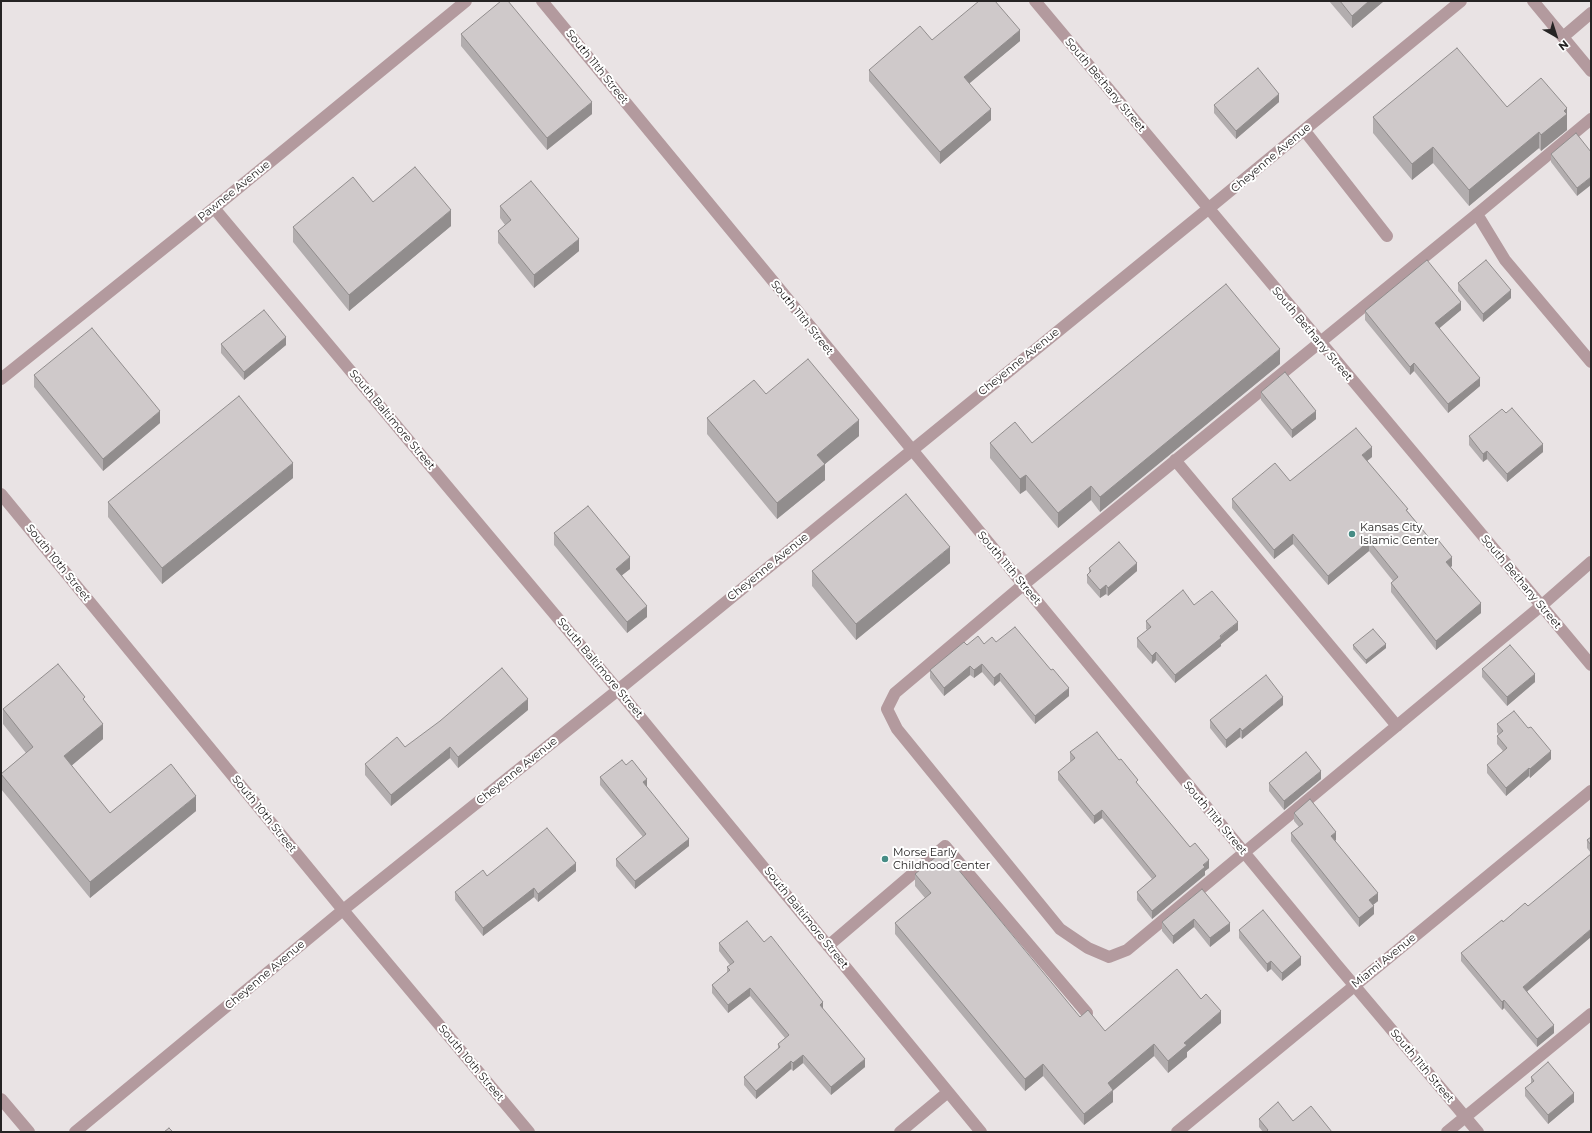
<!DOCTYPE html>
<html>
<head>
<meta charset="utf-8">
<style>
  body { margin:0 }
  #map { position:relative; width:1592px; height:1133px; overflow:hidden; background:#e9e3e4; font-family:Montserrat,sans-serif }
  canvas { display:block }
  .frame { position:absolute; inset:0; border:2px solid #262424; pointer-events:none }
  .north { position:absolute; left:1536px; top:16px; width:40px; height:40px; -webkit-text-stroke:3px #fff; paint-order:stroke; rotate:141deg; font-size:11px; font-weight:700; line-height:16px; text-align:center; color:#262424 }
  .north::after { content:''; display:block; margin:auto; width:14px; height:18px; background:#262424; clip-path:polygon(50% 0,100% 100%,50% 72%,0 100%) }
</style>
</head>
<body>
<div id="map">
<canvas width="1592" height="1133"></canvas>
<div class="frame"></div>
<div class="north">N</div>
</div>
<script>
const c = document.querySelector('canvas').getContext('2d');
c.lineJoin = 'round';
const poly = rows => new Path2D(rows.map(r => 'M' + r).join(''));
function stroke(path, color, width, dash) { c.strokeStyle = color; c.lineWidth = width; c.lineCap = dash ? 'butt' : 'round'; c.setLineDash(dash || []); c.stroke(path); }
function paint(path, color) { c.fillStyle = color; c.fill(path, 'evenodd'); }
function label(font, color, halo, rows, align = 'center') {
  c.font = font + ' Montserrat,sans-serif'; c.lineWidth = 4; c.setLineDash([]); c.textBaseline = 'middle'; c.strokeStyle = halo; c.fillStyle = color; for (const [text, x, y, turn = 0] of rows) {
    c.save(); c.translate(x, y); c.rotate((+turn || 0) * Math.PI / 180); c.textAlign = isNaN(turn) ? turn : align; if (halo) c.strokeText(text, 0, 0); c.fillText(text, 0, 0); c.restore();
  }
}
stroke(poly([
  [542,1,1337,965,1478,1132],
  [1035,1,1591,665],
  [1533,1,1591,71],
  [1563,37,1591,13],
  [1591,119,1477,214,1023,585,895,693,887,709,897,729,1060,929,1088,948,1109,957,1127,950,1541,606,1591,562],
  [1304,130,1387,236],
  [214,208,618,690,981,1132],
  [1477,214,1505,260,1591,362],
  [1,379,214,208,466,1],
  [1175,460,1397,726],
  [1,494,343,910,529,1132],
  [828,946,945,846,1087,1013],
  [1,1099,29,1132],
  [75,1132,343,910,618,690,1208,209,1461,1],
  [900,1132,948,1092],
  [1177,1132,1591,791],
  [1447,1132,1591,1014]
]), '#b39a9e', 12);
paint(poly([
  [1329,1,1384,1,1352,28],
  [461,34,592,114,547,150,461,46],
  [932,40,1020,41,969,83,991,120,940,164,869,81,869,70],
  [1279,102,1236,139,1214,113,1214,105],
  [1507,107,1567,124,1567,130,1541,151,1539,148,1469,206,1433,163,1412,180,1373,133,1373,117],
  [1591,152,1577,196,1551,162,1551,154],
  [373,202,451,226,349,311,293,242,293,227],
  [500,206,579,251,534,288,498,243,498,231,505,225,500,218],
  [1458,283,1511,298,1483,322,1458,291],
  [1461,310,1439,328,1480,386,1448,413,1414,371,1410,375,1365,320,1365,311],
  [221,344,286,345,244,380,221,353],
  [1280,364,1100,512,1091,500,1058,528,1026,490,1020,494,990,458,990,443,1032,443],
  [34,375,160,423,103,471,34,387],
  [1261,392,1316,419,1292,438,1261,400],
  [766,394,859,436,825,464,825,480,777,519,707,434,707,418],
  [1506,413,1543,452,1507,482,1487,459,1483,462,1469,445,1469,436],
  [1372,457,1367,461,1452,566,1450,567,1481,613,1436,650,1391,592,1391,583,1393,581,1369,551,1328,585,1293,544,1274,559,1232,508,1232,499],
  [293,478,162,584,108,517,108,502],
  [554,533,630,569,622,575,647,617,627,633,554,545],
  [950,563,856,640,812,586,812,571],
  [1089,568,1137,571,1108,596,1106,594,1100,598,1087,583,1087,575,1089,573],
  [1194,605,1238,630,1221,644,1221,646,1175,683,1156,660,1152,664,1137,647,1137,638,1147,630,1146,629,1146,621],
  [996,642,1069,696,1035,724,1000,681,994,686,982,672,974,678,970,675,944,696,930,678,930,670,967,645],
  [1353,645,1386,648,1366,664,1353,649],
  [1482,669,1535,682,1507,706,1482,677],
  [85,701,103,739,71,766,110,813,196,811,90,898,1,789,1,774,26,753,3,724,3,709],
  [1283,705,1242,739,1240,737,1226,748,1210,728,1210,720],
  [528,710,458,768,450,758,391,806,365,775,365,764,405,747],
  [1497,724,1551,759,1530,778,1529,776,1506,796,1487,773,1487,765,1503,751,1497,744,1497,736,1499,735,1497,732],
  [1070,752,1138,785,1190,847,1209,868,1205,871,1205,875,1152,919,1137,900,1137,892,1152,879,1102,818,1094,824,1058,780,1058,772,1071,762,1070,761],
  [626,765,647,786,647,787,689,846,635,889,616,866,616,859,643,837,600,785,600,777],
  [1321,779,1284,810,1269,791,1269,783],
  [1294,813,1336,840,1335,841,1378,901,1373,905,1374,914,1359,927,1291,841,1291,833,1299,827,1294,821],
  [1591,837,1591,853,1587,848,1587,840],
  [576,871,538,902,534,897,483,936,455,900,455,892],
  [915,874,1080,1017,1105,1031,1221,1023,1187,1052,1187,1057,1168,1073,1154,1056,1113,1090,1113,1102,1084,1125,1043,1076,1025,1091,895,934,895,923,925,898,915,886],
  [1202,889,1230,931,1210,947,1194,927,1173,944,1162,931,1162,922],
  [1239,930,1301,965,1282,981,1271,969,1267,972,1239,938],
  [764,942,823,1009,865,1067,831,1095,803,1063,793,1071,791,1069,756,1099,744,1085,744,1077,778,1049,778,1044,785,1038,750,996,728,1013,712,993,712,985,727,973,727,967,730,965,719,951,719,943],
  [1461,953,1527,991,1554,1033,1537,1047,1504,1008,1502,1010,1461,961],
  [1531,1077,1574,1102,1548,1124,1525,1096,1525,1088,1531,1083],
  [1259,1119,1293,1121,1332,1132,1263,1132,1259,1127]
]), '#b2adae');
paint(poly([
  [1369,1,1384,1,1352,28,1352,16],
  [1020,30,1020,41,964,88,964,77],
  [1279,94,1279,102,1236,139,1236,131],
  [592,102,592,114,547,150,547,138],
  [1567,108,1567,130,1541,151,1541,135],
  [991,109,991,120,940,164,940,152],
  [1539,132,1539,148,1469,206,1469,190],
  [1433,147,1433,163,1412,180,1412,164],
  [1591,177,1591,185,1577,196,1577,188],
  [451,210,451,226,349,311,349,295],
  [579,239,579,251,534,288,534,275],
  [1511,290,1511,298,1483,322,1483,314],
  [1461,302,1461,310,1435,332,1435,323],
  [286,337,286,345,244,380,244,372],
  [1280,349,1280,364,1100,512,1100,497],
  [1414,363,1414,371,1410,375,1410,367],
  [1480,378,1480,386,1448,413,1448,404],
  [160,411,160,423,103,471,103,459],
  [1316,411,1316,419,1292,438,1292,430],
  [859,420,859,436,825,464,825,480,777,519,777,503,817,455],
  [1543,444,1543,452,1507,482,1507,474],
  [1372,447,1372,457,1362,465,1362,455],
  [1487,451,1487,459,1483,462,1483,454],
  [293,463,293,478,162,584,162,568],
  [1026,475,1026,490,1020,494,1020,479],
  [1091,486,1091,500,1058,528,1058,513],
  [1293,534,1293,544,1274,559,1274,550],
  [1369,541,1369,551,1328,585,1328,576],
  [950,547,950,563,856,640,856,624],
  [630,557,630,569,616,580,616,569],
  [1452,557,1452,566,1446,571,1446,562],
  [1137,563,1137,571,1108,596,1108,588],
  [1106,585,1106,594,1100,598,1100,590],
  [1481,603,1481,613,1436,650,1436,641],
  [647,606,647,617,627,633,627,622],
  [1238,622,1238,630,1221,644,1221,646,1175,683,1175,675],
  [1386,644,1386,648,1366,664,1366,660],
  [1156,652,1156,660,1152,664,1152,656],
  [982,664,982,672,974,678,974,670],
  [970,666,970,675,944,696,944,688],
  [1000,673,1000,681,994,686,994,678],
  [1535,674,1535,682,1507,706,1507,697],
  [1069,688,1069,696,1035,724,1035,716],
  [1283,697,1283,705,1242,739,1242,731],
  [528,699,528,710,458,768,458,757],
  [103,724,103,739,64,772,64,756],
  [1240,728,1240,737,1226,748,1226,740],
  [450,747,450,758,391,806,391,795],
  [1551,751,1551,759,1530,778,1530,769],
  [1529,768,1529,776,1506,796,1506,788],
  [1321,771,1321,779,1284,810,1284,801],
  [647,779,647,786,643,790,643,782],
  [196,796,196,811,90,898,90,882],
  [1102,810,1102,818,1094,824,1094,816],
  [1336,832,1336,840,1331,844,1331,836],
  [689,839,689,846,635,889,635,881],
  [1209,860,1209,868,1205,871,1205,875,1152,919,1152,911],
  [576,863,576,871,538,902,538,894],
  [534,888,534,897,483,936,483,928],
  [1378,893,1378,901,1369,908,1369,900],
  [1374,906,1374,914,1359,927,1359,918],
  [1194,919,1194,927,1173,944,1173,936],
  [1230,923,1230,931,1210,947,1210,938],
  [1591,929,1591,937,1523,995,1523,987],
  [1301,957,1301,965,1282,981,1282,973],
  [1271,961,1271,969,1267,972,1267,964],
  [750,988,750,996,728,1013,728,1005],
  [1504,1000,1504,1008,1502,1010,1502,1002],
  [823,1002,823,1010,820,1005],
  [1221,1011,1221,1023,1187,1052,1187,1057,1168,1073,1168,1061,1184,1043],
  [1554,1025,1554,1033,1537,1047,1537,1039],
  [1154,1044,1154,1056,1108,1095,1108,1083],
  [803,1055,803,1063,793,1071,793,1063],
  [865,1059,865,1067,831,1095,831,1087],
  [791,1061,791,1069,756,1099,756,1091],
  [1043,1064,1043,1076,1025,1091,1025,1079],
  [1113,1090,1113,1102,1084,1125,1084,1114],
  [1574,1093,1574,1102,1548,1124,1548,1115]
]), '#918d8d');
const building = poly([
  [501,1,508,1,592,102,547,138,461,34,501,1],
  [979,1,995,1,1020,30,964,77,991,109,940,152,869,70,920,26,932,40,979,1],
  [1340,1,1369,1,1352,16,1340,1],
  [1457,48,1507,107,1541,78,1567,108,1564,111,1567,114,1541,135,1539,132,1469,190,1433,147,1412,164,1373,117,1457,48],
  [1258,68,1279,94,1236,131,1214,105,1258,68],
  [1576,133,1591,152,1591,177,1577,188,1551,154,1576,133],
  [415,167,451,210,349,295,293,227,353,177,373,202,415,167],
  [531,181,579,239,534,275,498,231,511,220,500,206,531,181],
  [1427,260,1461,302,1435,323,1480,378,1448,404,1414,363,1410,367,1365,311,1427,260],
  [1486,260,1511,290,1483,314,1458,283,1486,260],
  [1226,284,1280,349,1100,497,1091,486,1058,513,1026,475,1020,479,990,443,1015,422,1032,443,1226,284],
  [264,310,286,337,244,372,221,344,264,310],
  [92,328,160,411,103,459,34,375,92,328],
  [808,359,859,420,817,455,825,464,777,503,707,418,754,380,766,394,808,359],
  [1285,372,1316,411,1292,430,1261,392,1285,372],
  [239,396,293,463,162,568,108,502,239,396],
  [1512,408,1543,444,1507,474,1487,451,1483,454,1469,436,1502,409,1506,413,1512,408],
  [1356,428,1372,447,1362,455,1408,509,1406,510,1431,540,1435,536,1452,557,1446,562,1481,603,1436,641,1391,583,1398,577,1369,541,1328,576,1293,534,1274,550,1232,499,1275,463,1290,481,1356,428],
  [906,494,950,547,856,624,812,571,906,494],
  [588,506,630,557,616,569,647,606,627,622,554,533,588,506],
  [1119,542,1137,563,1108,588,1106,585,1100,590,1087,575,1091,571,1089,568,1119,542],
  [1183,590,1194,605,1212,591,1238,622,1220,636,1221,638,1175,675,1156,652,1152,656,1137,638,1151,627,1146,621,1183,590],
  [1015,627,1051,670,1053,669,1069,688,1035,716,1000,673,994,678,982,664,974,670,970,666,944,688,930,670,964,642,967,645,978,636,984,644,992,637,996,642,1015,627],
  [1373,629,1386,644,1366,660,1353,645,1373,629],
  [1510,645,1535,674,1507,697,1482,669,1510,645],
  [58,664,85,697,83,699,103,724,64,756,110,813,171,764,196,796,90,882,1,774,33,747,3,709,58,664],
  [502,668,528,699,458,757,450,747,391,795,365,764,397,737,405,747,440,721,502,668],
  [1266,675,1283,697,1242,731,1240,728,1226,740,1210,720,1266,675],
  [1514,711,1528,728,1531,727,1551,751,1530,769,1529,768,1506,788,1487,765,1507,748,1497,736,1503,731,1497,724,1514,711],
  [1097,732,1119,760,1121,759,1138,780,1136,782,1190,847,1195,843,1209,860,1203,865,1205,867,1152,911,1137,892,1156,876,1102,810,1094,816,1058,772,1075,758,1070,752,1097,732],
  [1306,752,1321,771,1284,801,1269,783,1306,752],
  [622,760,626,765,632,760,647,779,643,782,689,839,635,881,616,859,646,834,600,777,622,760],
  [1310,799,1336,832,1331,836,1378,893,1369,900,1374,906,1359,918,1291,833,1303,824,1294,813,1310,799],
  [547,828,576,863,538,894,534,888,483,928,455,892,483,870,487,876,547,828],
  [1591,837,1591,845,1587,840,1591,837],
  [943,851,1080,1017,1088,1010,1105,1031,1177,969,1201,999,1206,994,1221,1011,1184,1043,1187,1045,1168,1061,1154,1044,1108,1083,1113,1090,1084,1114,1043,1064,1025,1079,895,923,931,893,915,874,943,851],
  [1591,854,1591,929,1523,987,1554,1025,1537,1039,1504,1000,1502,1002,1461,953,1502,920,1503,922,1525,903,1528,906,1591,854],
  [1202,889,1230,923,1210,938,1194,919,1173,936,1162,922,1202,889],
  [1263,910,1301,957,1282,973,1271,961,1267,964,1239,930,1263,910],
  [747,921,764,942,771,936,823,1002,820,1005,865,1059,831,1087,803,1055,793,1063,791,1061,756,1091,744,1077,780,1047,778,1044,789,1035,750,988,728,1005,712,985,730,970,727,967,734,962,719,943,747,921],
  [1548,1062,1574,1093,1548,1115,1525,1088,1534,1081,1531,1077,1548,1062],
  [1278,1102,1293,1121,1311,1106,1332,1132,1266,1132,1268,1130,1259,1119,1278,1102],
  [169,1128,173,1132,164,1132,169,1128]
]);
paint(building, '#cfc9ca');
stroke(building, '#918d8d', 1);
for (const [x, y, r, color] of [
  [1352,534,4,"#468c85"],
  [885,859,4,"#468c85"]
]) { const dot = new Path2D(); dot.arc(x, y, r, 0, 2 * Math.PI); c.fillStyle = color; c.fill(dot); stroke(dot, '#fff', 1.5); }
label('11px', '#262424', '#fff', [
  ["South 11th Street",597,67,51],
  ["South Bethany Street",1105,85,50],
  ["Cheyenne Avenue",1271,158,-40],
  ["Pawnee Avenue",234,191,-39],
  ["South 11th Street",802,318,51],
  ["South Bethany Street",1312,334,50],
  ["Cheyenne Avenue",1019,362,-39],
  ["South Baltimore Street",392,420,50],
  ["South 10th Street",58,563,51],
  ["Cheyenne Avenue",768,567,-39],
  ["South 11th Street",1009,568,50],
  ["South Bethany Street",1521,582,50],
  ["South Baltimore Street",600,668,50],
  ["Cheyenne Avenue",517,771,-39],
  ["South 10th Street",264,814,51],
  ["South 11th Street",1215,818,50],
  ["South Baltimore Street",806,918,51],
  ["Miami Avenue",1384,961,-39],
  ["Cheyenne Avenue",265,975,-40],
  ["South 10th Street",471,1063,50],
  ["South 11th Street",1422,1066,50]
]);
label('11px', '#262424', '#fff', [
  ["Kansas City",1360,528],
  ["Islamic Center",1360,541],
  ["Morse Early",893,853],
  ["Childhood Center",893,866]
], 'left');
</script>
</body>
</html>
